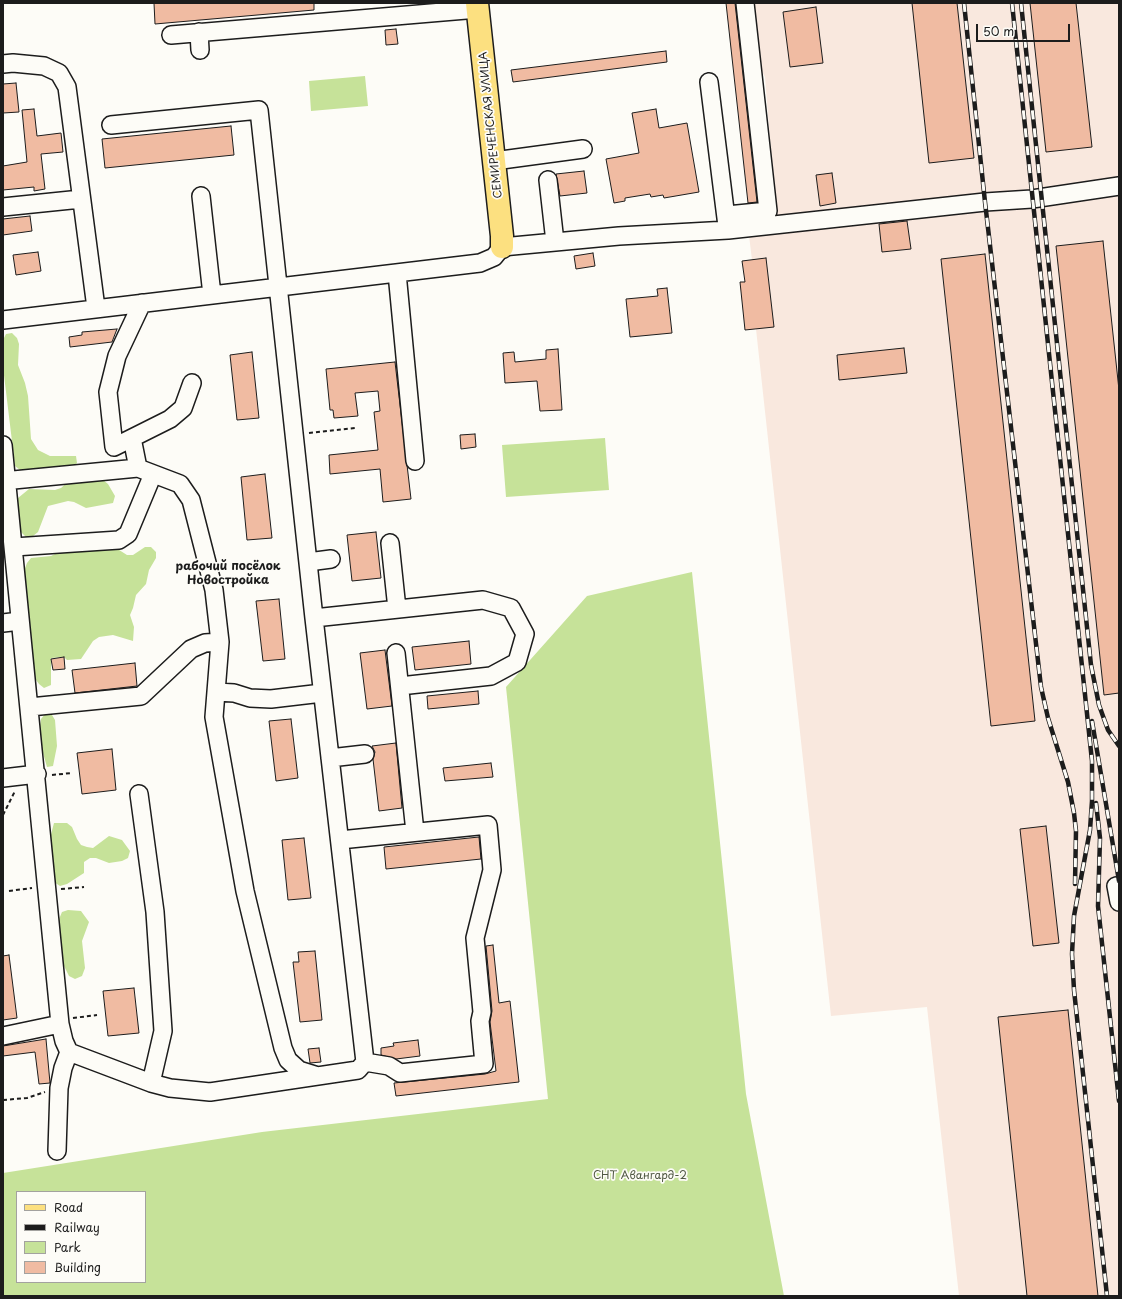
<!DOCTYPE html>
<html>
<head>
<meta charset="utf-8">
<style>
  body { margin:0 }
  #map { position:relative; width:1122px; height:1299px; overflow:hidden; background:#fdfcf7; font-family:"Playpen Sans",sans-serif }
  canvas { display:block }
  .frame { position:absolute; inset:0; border:4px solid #1c1c1c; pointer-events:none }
  .legend { position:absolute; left:16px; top:1191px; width:130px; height:92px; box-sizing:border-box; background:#fdfcf7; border:1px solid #a3a29f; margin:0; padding:5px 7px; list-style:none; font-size:12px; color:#1c1c1c }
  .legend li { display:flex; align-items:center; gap:8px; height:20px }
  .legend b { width:20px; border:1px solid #a3a29f }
  .scale { position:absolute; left:976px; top:24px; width:94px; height:18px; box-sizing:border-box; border:2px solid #1c1c1c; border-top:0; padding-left:5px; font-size:12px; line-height:14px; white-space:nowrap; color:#1c1c1c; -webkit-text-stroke:3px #fdfcf7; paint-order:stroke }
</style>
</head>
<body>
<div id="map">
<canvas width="1122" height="1299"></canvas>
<div class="frame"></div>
<ul class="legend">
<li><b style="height:5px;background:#fce080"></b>Road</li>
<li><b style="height:5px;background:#1c1c1c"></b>Railway</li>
<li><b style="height:11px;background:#c6e299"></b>Park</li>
<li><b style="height:11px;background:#f0bba2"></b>Building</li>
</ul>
<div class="scale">50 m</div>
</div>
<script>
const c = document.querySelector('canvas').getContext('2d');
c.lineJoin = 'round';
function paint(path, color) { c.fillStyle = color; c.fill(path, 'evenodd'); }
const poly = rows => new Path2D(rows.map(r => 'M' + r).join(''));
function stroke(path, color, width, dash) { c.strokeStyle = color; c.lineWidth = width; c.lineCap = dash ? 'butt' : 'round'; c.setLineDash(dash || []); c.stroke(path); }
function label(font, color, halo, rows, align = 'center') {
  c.font = font + ' "Playpen Sans",sans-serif'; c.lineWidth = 3.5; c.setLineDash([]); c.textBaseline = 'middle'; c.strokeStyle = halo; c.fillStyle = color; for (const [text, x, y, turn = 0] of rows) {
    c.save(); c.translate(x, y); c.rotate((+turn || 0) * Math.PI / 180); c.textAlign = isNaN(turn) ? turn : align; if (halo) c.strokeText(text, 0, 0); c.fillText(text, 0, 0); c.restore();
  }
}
paint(poly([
  [752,3,1119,3,1119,1296,959,1296,927,1007,831,1016,756,329,745,330,740,282,745,281,742,261,752,260,747,219,776,216,765,77,758,65]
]), '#f9e8de');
paint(poly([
  [365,76,368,106,311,111,309,81],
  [12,333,17,338,19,344,18,365,25,383,28,396,31,439,38,450,50,456,76,456,77,463,74,466,32,474,20,470,15,466,3,367,3,340,6,334],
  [605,438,609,490,506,497,502,445],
  [71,479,103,480,108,484,115,496,113,503,86,508,74,502,68,501,48,506,38,532,33,536,26,537,21,532,17,519,18,498,29,489,55,490,61,488],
  [145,547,151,547,156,552,156,558,149,570,146,584,136,595,133,608,130,615,134,627,133,641,113,635,99,637,93,641,81,659,67,660,64,657,51,658,51,685,44,688,39,684,31,673,22,576,27,563,31,558,51,556,63,550,83,549,90,551,116,548,127,555,133,555],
  [692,572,746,1094,784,1296,3,1296,3,1173,262,1132,548,1099,506,687,587,596],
  [17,1192,145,1192,145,1282,17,1282],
  [45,714,52,715,55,720,57,746,53,766,47,767,41,746,40,726,41,719],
  [54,823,67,823,72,827,77,839,81,845,87,847,93,848,109,836,122,840,130,851,128,858,122,861,109,863,96,858,90,858,84,862,84,873,67,884,60,886,54,882,49,842],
  [68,910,81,911,89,922,82,941,85,968,82,976,75,979,69,976,60,958,57,924,62,912]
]), '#c6e299');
const building = poly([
  [154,3,314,3,314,10,155,24,154,3],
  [726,3,735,3,757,202,748,203,726,3],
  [912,3,957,3,974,158,929,163,912,3],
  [1030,3,1076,3,1092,147,1046,152,1030,3],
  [816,7,823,63,790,67,783,12,816,7],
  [396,29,398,44,386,45,385,30,396,29],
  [666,51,667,62,513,82,511,70,666,51],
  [16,83,19,112,3,113,3,84,16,83],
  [34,109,37,136,61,133,63,152,41,154,45,189,34,191,34,187,3,190,3,166,27,162,22,110,34,109],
  [656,109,659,128,687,123,699,192,664,198,663,195,651,197,650,194,625,198,625,201,614,203,606,159,639,153,632,113,656,109],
  [231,126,234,155,105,168,102,139,231,126],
  [584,171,587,193,560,196,556,174,584,171],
  [832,173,836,203,820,206,816,175,832,173],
  [30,216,32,231,3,235,3,219,30,216],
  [907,221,911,249,882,252,879,224,907,221],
  [1103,241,1119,390,1119,693,1104,695,1056,246,1103,241],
  [38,252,41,271,16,275,13,255,38,252],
  [593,253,595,266,576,269,574,256,593,253],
  [985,254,1035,721,991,726,941,259,985,254],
  [766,258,774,327,745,330,740,282,745,282,742,261,766,258],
  [667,288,672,333,630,337,626,299,658,296,657,289,667,288],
  [117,329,112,342,70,347,69,337,82,335,82,332,117,329],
  [904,348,907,373,839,380,837,355,904,348],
  [558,349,562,410,540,411,537,381,505,383,503,353,514,352,515,362,546,359,546,350,558,349],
  [252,352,259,418,237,420,230,355,252,352],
  [395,362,411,499,383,502,380,469,330,474,329,455,378,450,374,412,380,411,378,391,355,393,358,416,334,418,333,410,330,410,326,369,395,362],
  [475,434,476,447,461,449,460,435,475,434],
  [265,474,272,538,247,540,241,477,265,474],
  [376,532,381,578,352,581,347,535,376,532],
  [279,599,285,659,263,661,256,601,279,599],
  [469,641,471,664,415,670,412,647,469,641],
  [385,650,392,706,367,709,360,653,385,650],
  [64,657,65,669,53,670,51,659,64,657],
  [135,663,137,686,75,693,72,670,135,663],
  [478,691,479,704,428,709,427,696,478,691],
  [291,719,298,778,276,781,269,721,291,719],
  [396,743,402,808,379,811,373,759,375,752,372,746,396,743],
  [112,749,116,790,82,794,77,753,112,749],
  [491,763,493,777,445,781,443,768,491,763],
  [1046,826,1059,943,1033,946,1020,829,1046,826],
  [479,837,481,859,386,869,384,847,479,837],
  [304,838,311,898,288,900,282,840,304,838],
  [493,945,499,1003,510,1001,519,1082,396,1096,394,1083,485,1074,496,1071,490,1022,492,1011,486,946,493,945],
  [315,951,322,1020,300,1022,293,962,299,962,298,952,315,951],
  [9,955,17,1018,3,1020,3,956,9,955],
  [134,988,139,1033,108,1036,103,991,134,988],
  [1068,1010,1098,1296,1027,1296,998,1017,1068,1010],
  [46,1039,50,1083,39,1084,35,1052,3,1056,3,1046,46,1039],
  [418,1040,420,1056,396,1059,381,1055,381,1048,394,1046,393,1043,418,1040],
  [319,1048,321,1062,310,1063,308,1049,319,1048]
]);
paint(building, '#f0bba2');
stroke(building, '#1c1c1c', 1);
const minor = poly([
  [199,32,200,50],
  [171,35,478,9],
  [3,64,13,63,44,66,59,73,67,87,96,308],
  [709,82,727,226],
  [494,161,583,149],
  [548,180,555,242],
  [201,196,212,295],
  [3,207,81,199],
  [727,215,768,211,745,3],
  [397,273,415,461],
  [142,303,117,356,108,392,114,447,170,419,183,408,192,383],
  [3,320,480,263,494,257,502,247,619,236,728,230,985,202,1032,199,1119,186],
  [132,438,138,468],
  [3,445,60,1024,64,1041,69,1052,63,1068,59,1088,57,1151],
  [3,481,138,468,180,484,191,500,214,590,220,642,214,717,245,891,283,1048,288,1060,299,1070,315,1075],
  [390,543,397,609],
  [14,547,119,540,128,534,153,474],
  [308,562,331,559],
  [314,618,483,600,511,608,525,634,517,662,491,676,400,686],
  [3,623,20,621],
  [396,653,415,832],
  [216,692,234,693,250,698,271,699,322,693],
  [30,707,141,696,191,649,205,643,220,642],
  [330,758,365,754],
  [3,778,37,774],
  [139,794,155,912,163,1031,151,1083],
  [340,840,488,825,492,870,475,938,482,1012,480,1021,484,1064,400,1073,389,1066,365,1062],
  [1116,886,1119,902],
  [3,1036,60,1024],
  [69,1052,151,1083,170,1088,210,1092,358,1070,365,1062,314,618,259,110,111,125]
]);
const major = poly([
  [477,3,502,236,502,247]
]);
stroke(minor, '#1c1c1c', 20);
stroke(major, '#1c1c1c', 25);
stroke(poly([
  [309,433,355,428],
  [52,775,72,773],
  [3,815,15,791],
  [61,889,84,887],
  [9,891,32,888],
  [73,1018,97,1015],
  [3,1100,27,1098,45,1092]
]), '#1c1c1c', 2, [4, 3]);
stroke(minor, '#fdfcf7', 17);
stroke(major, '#fce080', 22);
const rail = poly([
  [964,3,985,202,1041,687,1048,718,1068,782,1074,813,1076,831,1075,884],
  [1012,3,1092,761,1092,801,1090,830,1074,916,1072,954,1074,990,1107,1296],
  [1021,3,1091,665,1099,705,1108,730,1119,746],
  [1092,721,1119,881],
  [1096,803,1100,838,1098,906,1119,1101]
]);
stroke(rail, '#1c1c1c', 4.5);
stroke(rail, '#fdfcf7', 3, [9]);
label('11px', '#1c1c1c', '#fdfcf7', [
  ["СЕМИРЕЧЕНСКАЯ УЛИЦА",491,125,-96]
]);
label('11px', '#4f5742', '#fdfcf7', [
  ["СНТ Авангард-2",640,1176]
]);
label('bold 12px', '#1c1c1c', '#fdfcf7', [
  ["рабочий посёлок",228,567],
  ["Новостройка",228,581]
]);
</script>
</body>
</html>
